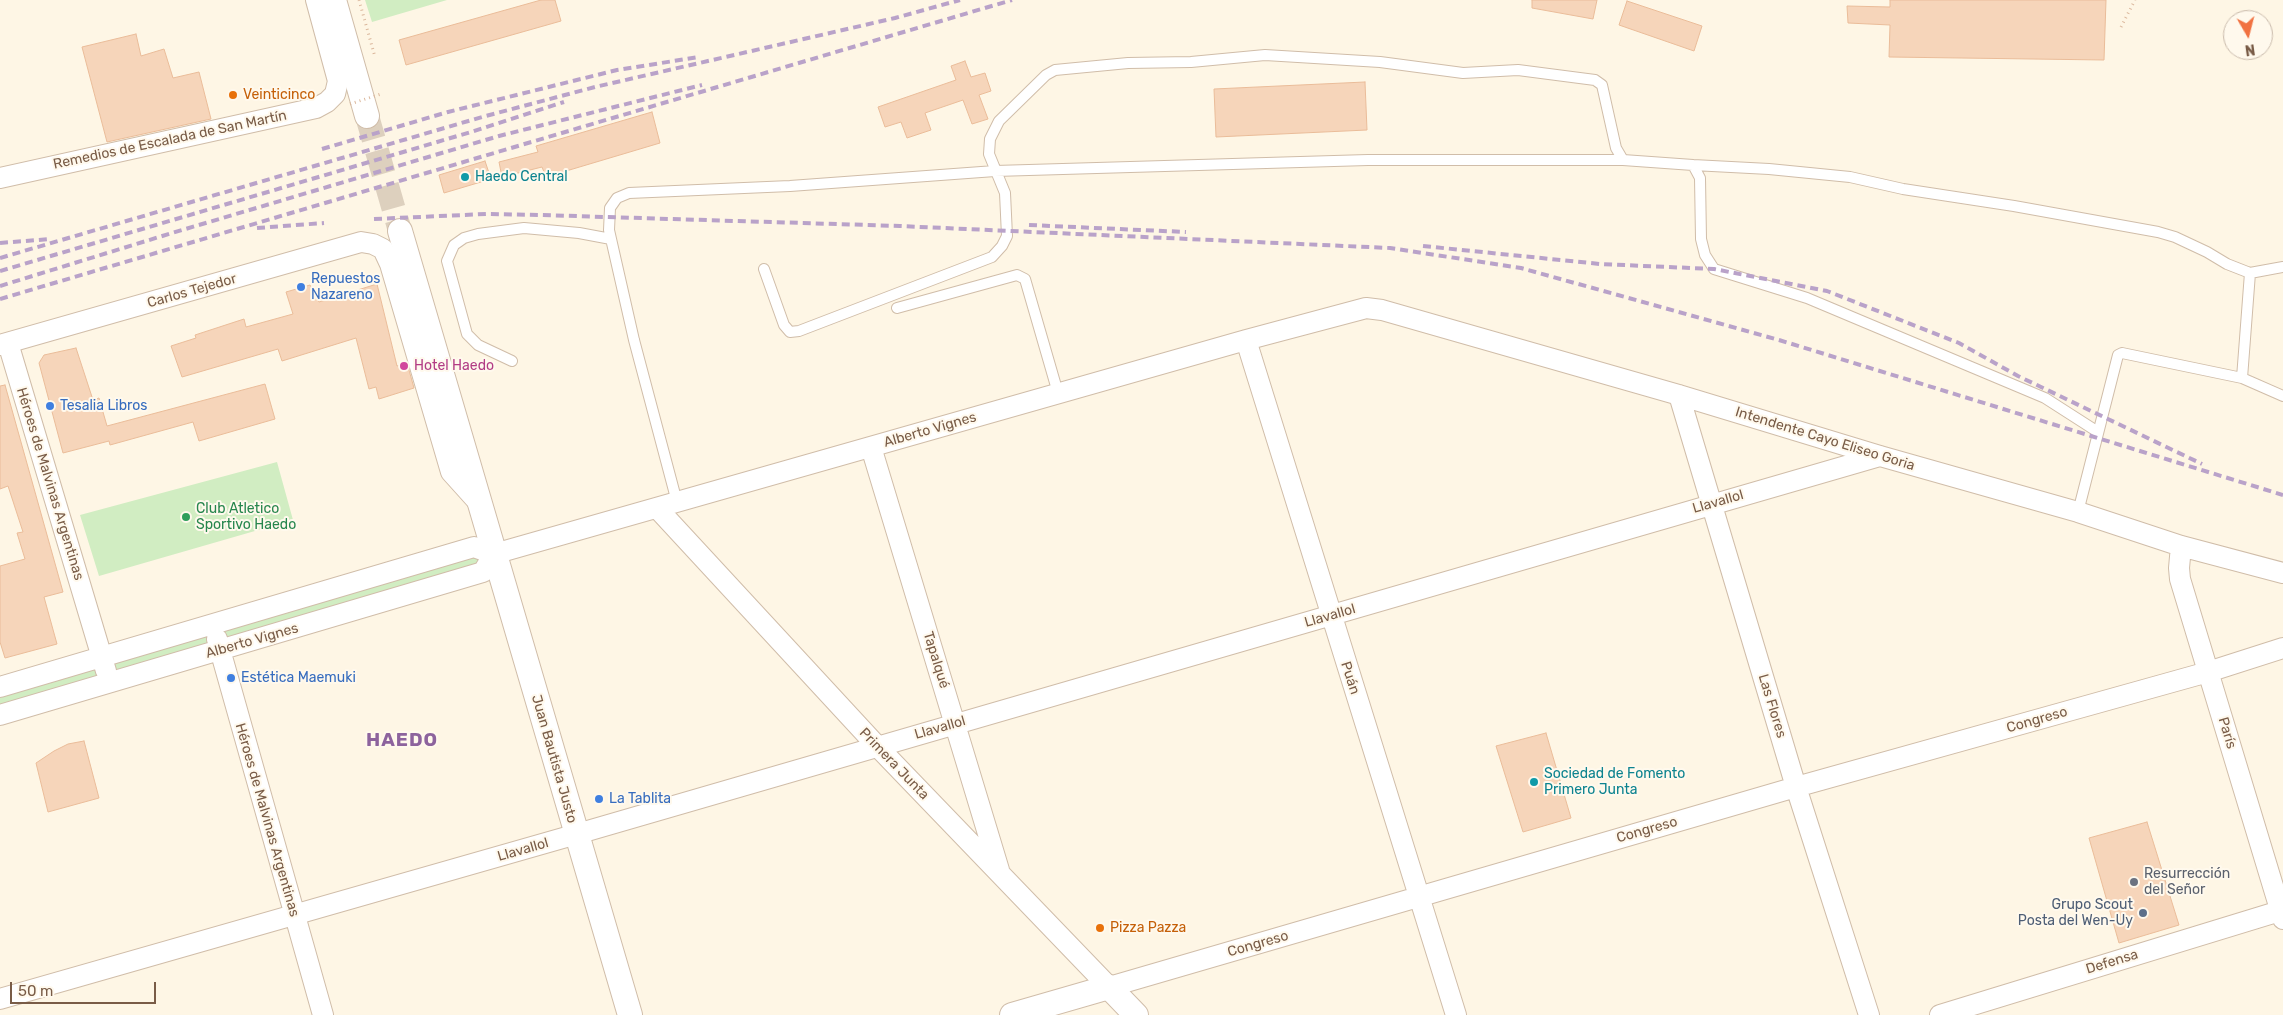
<!DOCTYPE html>
<html>
<head>
<meta charset="utf-8">
<style>
  body { margin:0 }
  #map { position:relative; width:2283px; height:1015px; overflow:hidden; background:#fef6e5; font-family:Rubik,sans-serif }
  canvas { display:block }
  .north { position:absolute; left:2223px; top:10px; width:50px; height:50px; box-sizing:border-box; background:#fff9ed; border:1px solid #c9baab; border-radius:50%; rotate:172deg; font-size:14px; font-weight:700; line-height:20px; text-align:center; color:#795c47 }
  .north::after { content:''; display:block; margin:auto; width:18px; height:22px; background:#f17241; clip-path:polygon(50% 0,100% 100%,50% 72%,0 100%) }
  .scale { position:absolute; left:10px; top:982px; width:146px; height:22px; box-sizing:border-box; border:2px solid #795c47; border-top:0; padding-left:6px; font-size:15px; line-height:18px; white-space:nowrap; color:#795c47; -webkit-text-stroke:4px #fff9ed; paint-order:stroke }
</style>
</head>
<body>
<div id="map">
<canvas width="2283" height="1015"></canvas>
<div class="north">N</div>
<div class="scale">50 m</div>
</div>
<script>
const c = document.querySelector('canvas').getContext('2d');
c.lineJoin = 'round';
function paint(path, color) { c.fillStyle = color; c.fill(path, 'evenodd'); }
const poly = rows => new Path2D(rows.map(r => 'M' + r).join(''));
function stroke(path, color, width, dash) { c.strokeStyle = color; c.lineWidth = width; c.lineCap = dash ? 'butt' : 'round'; c.setLineDash(dash || []); c.stroke(path); }
function label(font, color, halo, rows, align = 'center') {
  c.font = font + ' Rubik,sans-serif'; c.lineWidth = 4; c.setLineDash([]); c.textBaseline = 'middle'; c.strokeStyle = halo; c.fillStyle = color; for (const [text, x, y, turn = 0] of rows) {
    c.save(); c.translate(x, y); c.rotate((+turn || 0) * Math.PI / 180); c.textAlign = isNaN(turn) ? turn : align; if (halo) c.strokeText(text, 0, 0); c.fillText(text, 0, 0); c.restore();
  }
}
paint(poly([
  [365,0,447,0,372,22],
  [277,462,293,520,99,576,80,515],
  [471,557,476,557,479,560,478,565,0,707,0,694]
]), '#d1edc2');
const building = poly([
  [541,0,555,0,561,21,406,65,399,40,541,0],
  [1532,0,1597,0,1593,19,1532,8,1532,0],
  [1890,0,2106,0,2104,60,1889,57,1890,25,1848,23,1847,6,1890,7,1890,0],
  [1627,1,1702,26,1694,51,1619,25,1627,1],
  [136,34,141,56,164,49,173,78,199,72,211,119,107,142,82,47,136,34],
  [965,61,971,77,985,73,991,91,979,95,988,119,972,124,963,100,925,113,931,130,907,138,901,122,885,127,878,107,956,80,951,66,965,61],
  [1365,82,1367,130,1216,137,1214,89,1365,82],
  [652,112,660,143,546,177,542,167,502,177,499,162,538,152,536,146,652,112],
  [485,161,491,179,444,193,439,175,485,161],
  [377,284,397,366,407,363,414,388,379,399,376,387,369,389,356,338,282,361,278,349,182,377,171,346,196,338,195,335,244,319,246,327,293,314,286,292,310,285,319,302,377,284],
  [76,348,93,400,99,398,107,426,265,384,275,419,199,441,193,422,110,445,109,441,63,453,39,363,44,355,76,348],
  [5,385,63,592,44,597,57,644,5,658,0,642,0,566,25,559,17,533,23,532,8,486,0,489,0,386,5,385],
  [1546,733,1571,818,1523,832,1496,746,1546,733],
  [84,741,99,798,48,812,36,763,54,751,68,744,84,741],
  [2147,822,2179,925,2119,943,2089,838,2147,822]
]);
paint(building, '#f6d5ba');
stroke(building, '#eabc99', 1);
stroke(poly([
  [367,116,400,231]
]), '#ddd0be', 24, [24, 12]);
const service = poly([
  [1693,165,1769,169,1850,177,1903,189,2014,206,2158,232,2175,237,2207,252,2227,264,2250,273],
  [764,269,784,325,790,332,799,331,992,257,1002,246,1007,236,1005,193,989,154,990,139,999,121,1046,75,1055,70,1128,63,1191,62,1265,55,1380,62,1463,73,1518,70,1595,80,1602,85,1616,148,1623,160],
  [897,308,1017,275,1025,279,1058,393],
  [512,361,478,345,467,334,447,261,454,245,464,238,478,234,524,228,579,233,611,239],
  [2242,378,2283,396],
  [677,502,634,340,609,230,610,208,617,198,629,193,790,186,995,171,1368,160,1623,160,1693,165,1700,178,1701,239,1705,255,1714,269,1807,298,2045,398,2098,432],
  [2078,512,2118,355,2122,353,2242,378,2250,273,2283,267]
]);
const minor = poly([
  [0,178,316,108,327,102,335,94,338,81,316,0],
  [1246,340,1456,1015],
  [8,343,106,671],
  [0,345,361,242,373,244,383,249,390,264,451,472,478,502],
  [1679,395,1796,787,1869,1015],
  [871,447,999,870],
  [657,508,877,746,1109,987,1796,787,2208,672,2283,648],
  [2181,546,2179,568,2180,579,2283,919],
  [217,639,323,1015],
  [0,687,474,547,494,554,1246,340,1366,308,1382,310,1679,395,1880,456,2078,512,2181,546,2283,573],
  [0,715,483,572,494,554],
  [0,999,577,834,1880,456],
  [1940,1015,2283,910]
]);
const tertiary = poly([
  [334,0,367,116],
  [400,231,630,1015],
  [1012,1015,1109,987,1136,1015]
]);
stroke(service, '#d0bda9', 12);
stroke(minor, '#d0bda9', 22);
stroke(tertiary, '#d0bda9', 26);
stroke(poly([
  [359,0,375,57],
  [2121,27,2135,0]
]), '#dbb89d', 3, [1, 4]);
stroke(service, '#fff', 10);
stroke(minor, '#fff', 20);
stroke(tertiary, '#fff', 24);
stroke(poly([
  [322,149,448,112,617,70,699,57],
  [374,219,486,214,541,215,900,226,1390,248,1521,268,1779,340,2283,495],
  [1029,225,1186,232],
  [257,228,324,223],
  [0,243,50,239],
  [1423,246,1600,264,1714,269,1827,291,1959,343,2018,376,2202,464],
  [0,258,482,117,595,87,895,18,960,0],
  [0,271,471,132,564,102],
  [0,286,172,233,499,136,702,85],
  [0,299,1012,0]
]), '#b9a2c9', 4, [8, 5]);
stroke(poly([
  [350,104,381,94]
]), '#dbb89d', 3, [1, 4]);
for (const [x, y, r, color] of [
  [233,95,5,"#e8710a"],
  [465,177,5,"#0f9aa8"],
  [301,287,5,"#3f7fe0"],
  [404,366,5,"#d1479c"],
  [50,406,5,"#3f7fe0"],
  [186,517,5,"#2e9e5b"],
  [231,678,5,"#3f7fe0"],
  [1534,782,5,"#0f9aa8"],
  [599,799,5,"#3f7fe0"],
  [2134,882,5,"#6b7280"],
  [2143,913,5,"#5c6f8a"],
  [1100,928,5,"#e8710a"]
]) { const dot = new Path2D(); dot.arc(x, y, r, 0, 2 * Math.PI); c.fillStyle = color; c.fill(dot); stroke(dot, '#fff9ed', 2); }
label('14px', '#c56008', '#fff9ed', [
  ["Veinticinco",243,95],
  ["Pizza Pazza",1110,928]
], 'left');
label('14px', '#795c47', '#fff9ed', [
  ["Remedios de Escalada de San Martín",170,140,-12],
  ["Carlos Tejedor",192,291,-16],
  ["Alberto Vignes",930,430,-16],
  ["Intendente Cayo Eliseo Goria",1825,439,17],
  ["Héroes de Malvinas Argentinas",50,484,73],
  ["Llavallol",1718,502,-16],
  ["Llavallol",1330,616,-16],
  ["Alberto Vignes",252,641,-16],
  ["Tapalqué",936,660,73],
  ["Puán",1350,678,72],
  ["Las Flores",1772,706,73],
  ["Congreso",2037,720,-16],
  ["Llavallol",940,728,-16],
  ["París",2227,733,73],
  ["Juan Bautista Justo",554,759,74],
  ["Primera Junta",894,764,46],
  ["Héroes de Malvinas Argentinas",267,820,74],
  ["Congreso",1647,830,-16],
  ["Llavallol",523,850,-16],
  ["Congreso",1258,944,-16],
  ["Defensa",2112,962,-17]
]);
label('14px', '#0d838f', '#fff9ed', [
  ["Haedo Central",475,177],
  ["Sociedad de Fomento",1544,774],
  ["Primero Junta",1544,790]
], 'left');
label('14px', '#366cbe', '#fff9ed', [
  ["Repuestos",311,279],
  ["Nazareno",311,295],
  ["Tesalia Libros",60,406],
  ["Estética Maemuki",241,678],
  ["La Tablita",609,799]
], 'left');
label('14px', '#b23c85', '#fff9ed', [
  ["Hotel Haedo",414,366]
], 'left');
label('14px', '#27864d', '#fff9ed', [
  ["Club Atletico",196,509],
  ["Sportivo Haedo",196,525]
], 'left');
label('14px', '#5b616d', '#fff9ed', [
  ["Resurrección",2144,874],
  ["del Señor",2144,890]
], 'left');
label('14px', '#4e5e75', '#fff9ed', [
  ["Grupo Scout",2133,905],
  ["Posta del Wen-Uy",2133,921]
], 'right');
c.letterSpacing = '1px';
label('bold 19px', '#8d639d', '#fff9ed', [
  ["HAEDO",402,741]
]);
c.letterSpacing = '0px';
</script>
</body>
</html>
